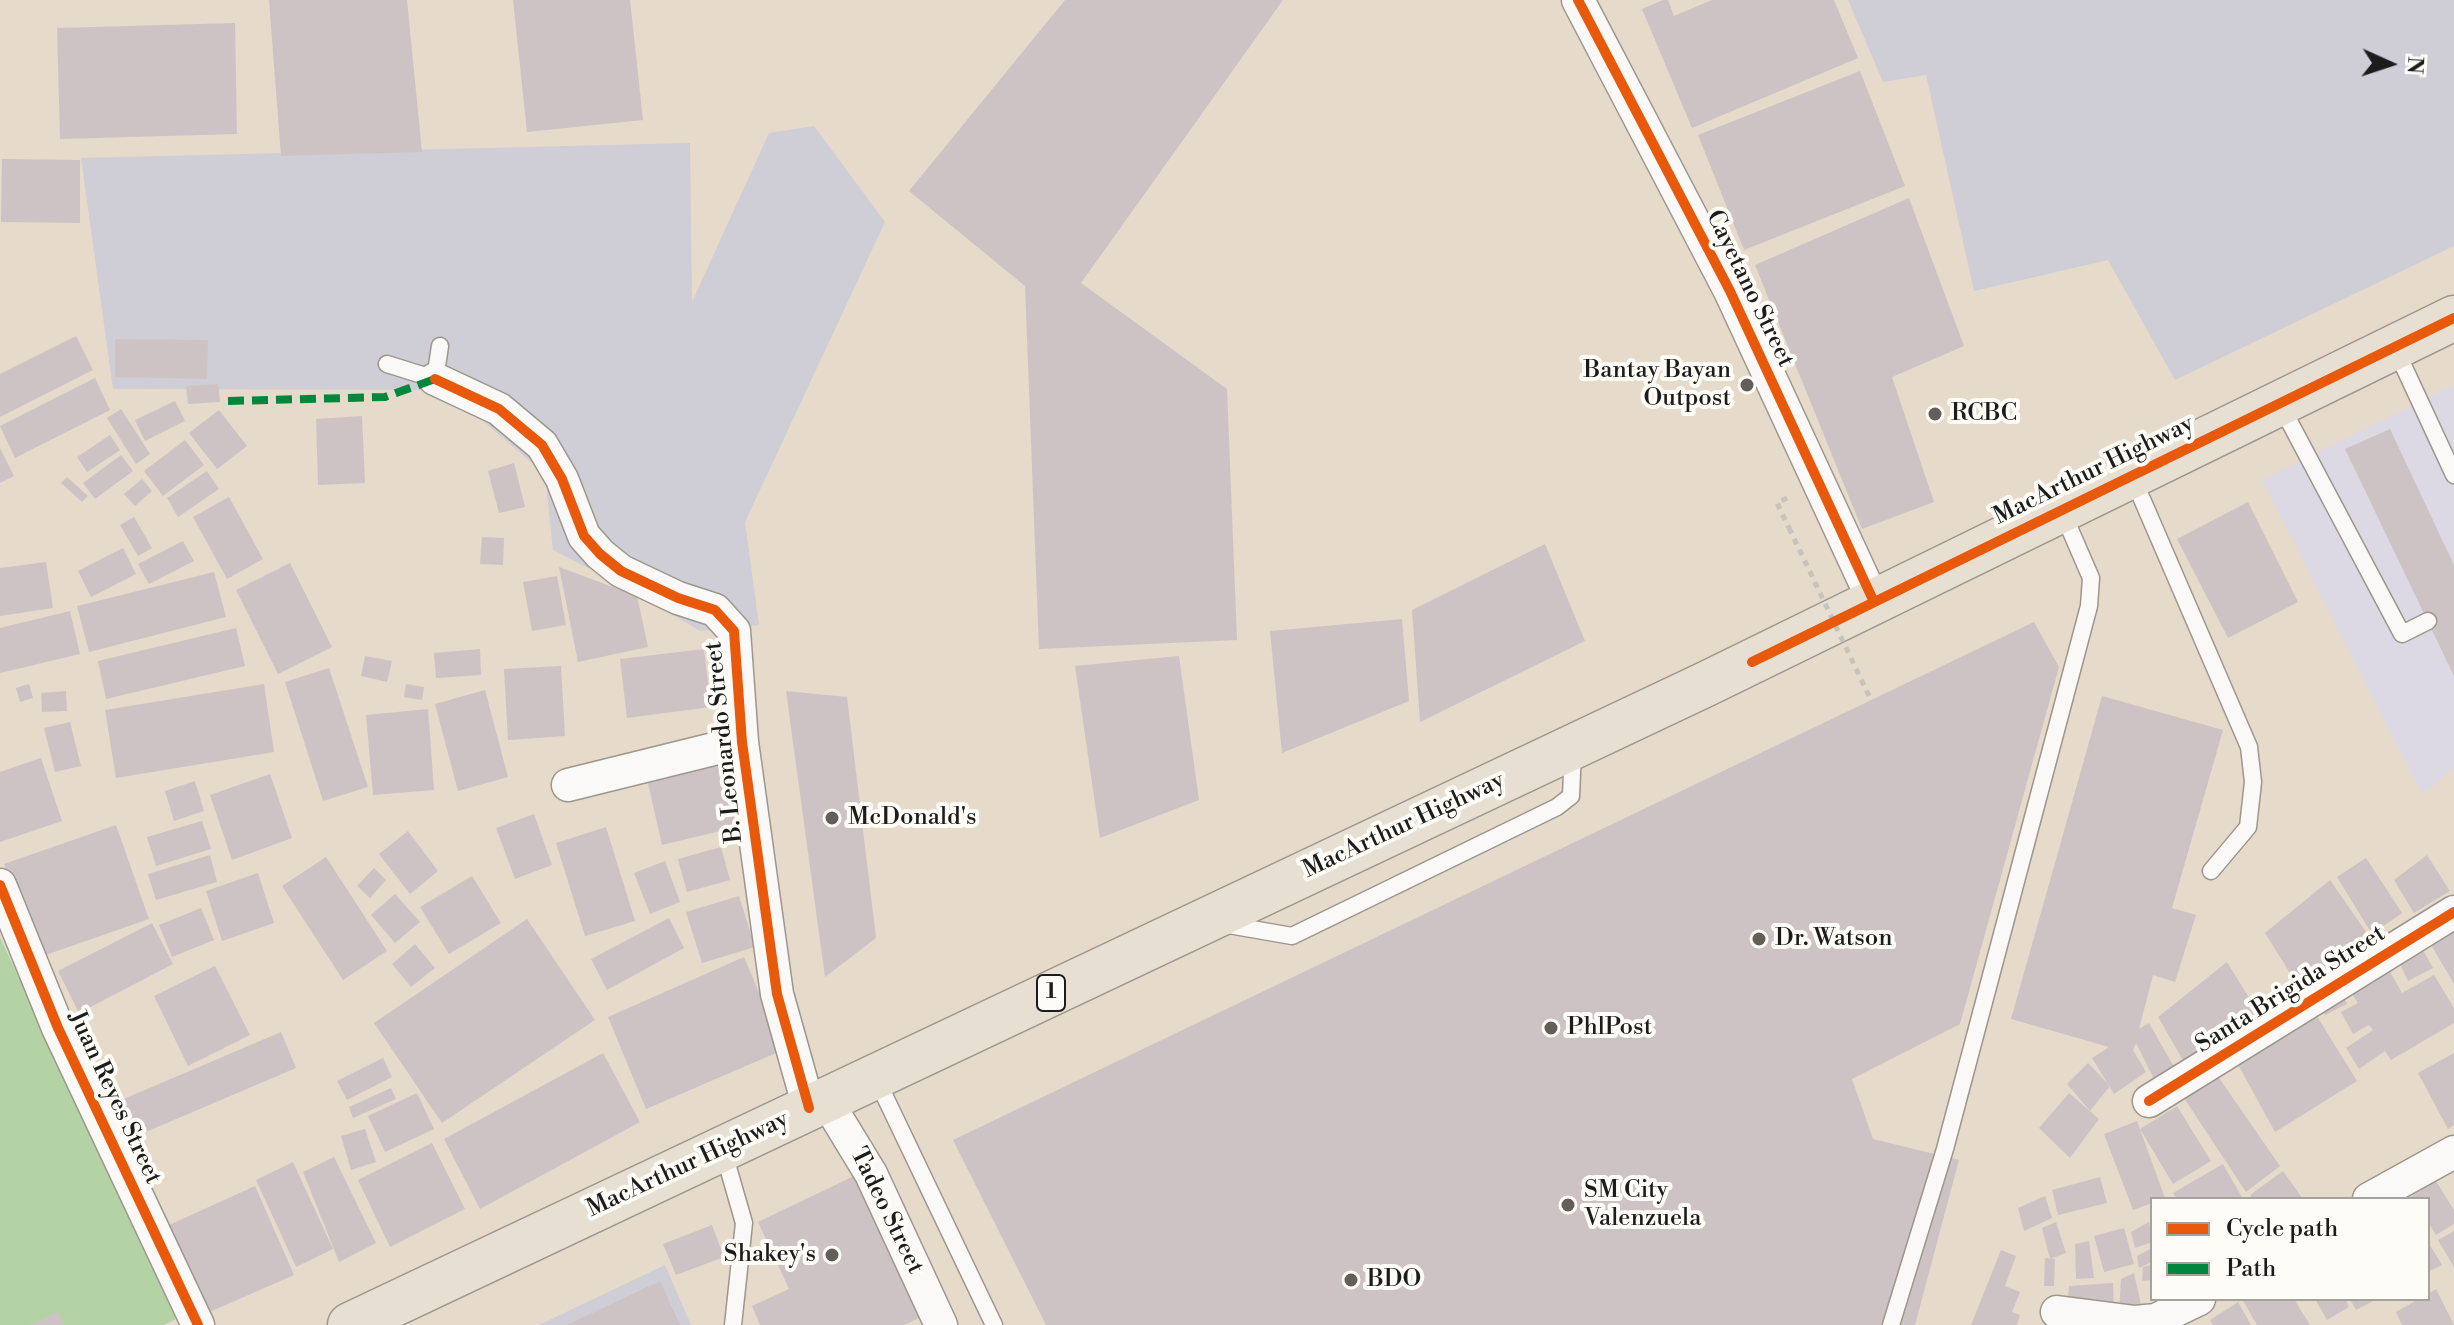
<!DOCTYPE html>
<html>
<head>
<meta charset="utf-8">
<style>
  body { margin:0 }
  #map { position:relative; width:2454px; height:1325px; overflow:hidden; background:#e6daca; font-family:"Libre Bodoni",serif }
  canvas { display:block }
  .legend { position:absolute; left:2150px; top:1197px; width:280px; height:104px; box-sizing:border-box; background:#fdfcf7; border:2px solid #a3a29f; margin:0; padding:10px 14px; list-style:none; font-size:24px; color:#1c1c1c }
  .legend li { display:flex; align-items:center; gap:16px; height:40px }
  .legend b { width:40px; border:2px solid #a3a29f }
  .north { position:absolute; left:2350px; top:24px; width:80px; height:80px; -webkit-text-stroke:6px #fdfcf7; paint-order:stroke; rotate:93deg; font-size:22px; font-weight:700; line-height:32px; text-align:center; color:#1c1c1c }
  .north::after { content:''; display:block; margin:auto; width:28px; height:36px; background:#1c1c1c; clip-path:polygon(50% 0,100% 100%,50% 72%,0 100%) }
</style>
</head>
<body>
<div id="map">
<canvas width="2454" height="1325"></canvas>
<ul class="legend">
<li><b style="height:10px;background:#e8590c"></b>Cycle path</li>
<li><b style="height:10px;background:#00873e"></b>Path</li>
</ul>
<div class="north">N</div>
</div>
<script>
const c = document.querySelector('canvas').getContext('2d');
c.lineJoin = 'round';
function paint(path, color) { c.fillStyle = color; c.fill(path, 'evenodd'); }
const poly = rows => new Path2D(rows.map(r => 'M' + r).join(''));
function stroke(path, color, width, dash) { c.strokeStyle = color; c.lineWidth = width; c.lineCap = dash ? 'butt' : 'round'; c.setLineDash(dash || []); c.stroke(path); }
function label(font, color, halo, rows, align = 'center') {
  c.font = font + ' "Libre Bodoni",serif'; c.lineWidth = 8; c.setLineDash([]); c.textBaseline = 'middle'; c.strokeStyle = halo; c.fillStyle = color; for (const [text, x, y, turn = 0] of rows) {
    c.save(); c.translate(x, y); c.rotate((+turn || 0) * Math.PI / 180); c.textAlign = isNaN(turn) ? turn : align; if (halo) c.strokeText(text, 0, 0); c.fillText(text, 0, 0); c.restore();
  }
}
paint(poly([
  [2454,385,2454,768,2422,794,2262,480]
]), '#dcd9e4');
paint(poly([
  [1848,0,2454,0,2454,246,2175,380,2108,260,1974,291,1926,75,1883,82],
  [814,126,885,222,745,522,759,625,700,631,637,593,553,550,545,474,447,390,113,389,81,158,690,143,692,302,769,133],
  [665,1265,691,1325,539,1325]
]), '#cfcdd5');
paint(poly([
  [0,937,176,1319,164,1325,0,1325]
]), '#b4d3a5');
paint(poly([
  [269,0,407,0,422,152,281,156],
  [513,0,630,0,643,120,527,132],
  [1065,0,1283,0,1081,283,1227,389,1237,640,1039,649,1025,286,909,191],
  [1663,0,1668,0,1674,16,1712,0,1834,0,1858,58,1692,128,1642,9],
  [235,23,237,134,60,139,57,28],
  [1860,71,1905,186,1744,250,1698,135],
  [2,159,80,160,80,223,1,222],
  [1909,198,1964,346,1892,377,1934,502,1862,529,1755,265],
  [76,336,93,370,0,417,0,374],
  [115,339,208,340,207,379,115,377],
  [95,378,110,410,15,458,0,426],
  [218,384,220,402,188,404,186,386],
  [175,401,185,421,145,441,135,420],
  [121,409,150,454,136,464,107,418],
  [219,410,247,446,217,469,189,433],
  [362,416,365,483,318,485,316,419],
  [2390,429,2454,565,2454,676,2345,449],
  [110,435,120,450,87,472,77,457],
  [185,440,204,465,163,496,144,471],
  [0,448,14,476,0,483],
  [121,455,133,471,95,499,83,483],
  [514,463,525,507,499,513,488,471],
  [207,471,219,489,178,517,167,498],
  [67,477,88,496,82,502,61,483],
  [142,479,152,491,135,506,124,494],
  [229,497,263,559,227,579,193,517],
  [2248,502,2298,602,2228,638,2177,539],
  [134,517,152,548,138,556,120,525],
  [482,537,504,538,503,565,480,564],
  [183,541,194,561,149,584,138,564],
  [1545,544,1585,641,1420,722,1412,610],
  [123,548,136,574,91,597,78,571],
  [46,562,53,608,0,616,0,568],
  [290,563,332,647,278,674,236,590],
  [559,567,637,596,648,647,578,662],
  [214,572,226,617,89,652,77,606],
  [557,576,566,625,532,631,523,582],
  [70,611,80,654,0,673,0,628],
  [1402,619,1409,701,1282,753,1270,631],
  [2034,622,2059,667,1960,1024,1852,1079,1873,1139,1959,1160,1915,1325,1046,1325,953,1140],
  [236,628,245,666,106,699,98,661],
  [480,649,481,675,436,678,434,653],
  [704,649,711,707,627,718,620,659],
  [365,656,392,661,387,682,361,676],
  [1179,656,1199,800,1100,838,1075,666],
  [561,666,565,736,508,740,504,669],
  [329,668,368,787,323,801,285,682],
  [29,684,33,698,20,702,16,688],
  [264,684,274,752,116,778,105,710],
  [406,684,424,687,422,700,404,697],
  [485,690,508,777,458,791,435,704],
  [66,691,67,711,42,712,41,693],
  [786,691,847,697,876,938,825,977],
  [2102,696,2223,730,2172,908,2196,915,2175,982,2153,975,2139,1029,2149,1023,2178,1074,2158,1087,2136,1043,2133,1050,2146,1072,2114,1094,2092,1058,2109,1047,2011,1019],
  [428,709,434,790,373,795,366,715],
  [70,722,81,766,55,772,44,728],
  [724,756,741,826,662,845,646,774],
  [41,758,62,821,0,842,0,772],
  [270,774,292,838,232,860,210,795],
  [195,781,204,811,174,821,165,791],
  [534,814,552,865,515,879,496,828],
  [202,821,211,849,156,866,147,837],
  [116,825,149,919,37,958,4,864],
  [606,827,635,921,585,936,556,843],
  [408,831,438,871,410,894,379,854],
  [721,847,730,880,687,892,678,859],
  [210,855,217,882,156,900,148,874],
  [2427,855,2450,891,2414,913,2394,880],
  [326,857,387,951,343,980,282,886],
  [2366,858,2402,913,2372,934,2337,877],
  [665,861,680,902,650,914,634,873],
  [374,868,386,880,370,898,357,886],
  [258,873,274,923,222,941,206,891],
  [472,876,501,923,449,954,420,907],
  [2330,880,2371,939,2300,989,2265,933],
  [395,894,420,922,395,943,371,915],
  [739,896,755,947,702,963,686,912],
  [201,908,214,940,172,957,159,925],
  [669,918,684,948,607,990,591,959],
  [527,919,595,1020,442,1123,374,1023],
  [2454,921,2454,984,2427,938],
  [152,923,173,964,79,1013,58,971],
  [415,944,435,968,411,987,392,964],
  [2423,950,2433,968,2408,981,2399,962],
  [744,957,783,1050,646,1109,608,1017],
  [2227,962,2261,1017,2187,1067,2158,1017],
  [215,966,250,1035,188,1066,154,996],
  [2388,968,2402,993,2434,975,2454,1008,2454,1023,2391,1060,2385,1051,2359,1069,2346,1048,2373,1030,2369,1025,2353,1034,2341,1012,2358,1003,2350,991],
  [2340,991,2347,1004,2325,1015,2319,1001],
  [2315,1013,2357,1081,2275,1132,2236,1061],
  [281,1032,296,1068,134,1137,119,1101],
  [603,1053,640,1122,480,1209,444,1139],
  [2454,1053,2454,1125,2448,1129,2418,1073],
  [383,1058,392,1077,347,1100,337,1081],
  [2088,1063,2110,1086,2090,1111,2067,1084],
  [2217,1075,2280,1166,2246,1192,2182,1095],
  [391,1088,396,1099,353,1118,349,1107],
  [417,1093,434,1129,385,1152,368,1116],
  [2069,1093,2099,1119,2070,1158,2039,1128],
  [2177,1106,2211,1161,2173,1184,2140,1129],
  [2137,1121,2165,1198,2152,1199,2152,1203,2133,1210,2104,1134],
  [365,1129,376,1162,351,1170,341,1136],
  [432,1143,465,1209,390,1247,358,1180],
  [334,1157,376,1243,339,1262,303,1172],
  [293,1162,333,1249,296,1267,256,1180],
  [2223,1164,2243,1199,2177,1199,2173,1193],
  [2283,1171,2303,1199,2253,1199,2250,1195],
  [854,1176,919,1318,904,1325,760,1325,752,1306,789,1289,758,1222],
  [2100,1177,2107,1203,2058,1215,2052,1190],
  [2436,1181,2454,1210,2454,1224,2436,1235,2428,1222,2428,1199,2414,1199,2412,1196],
  [255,1186,294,1275,205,1314,167,1226],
  [2045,1196,2052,1218,2024,1231,2018,1208],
  [2056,1222,2066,1253,2050,1259,2042,1228],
  [2149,1222,2152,1242,2135,1248,2131,1232],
  [712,1225,724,1257,676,1275,663,1244],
  [2124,1228,2134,1264,2104,1272,2094,1236],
  [2454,1231,2454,1267,2438,1240],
  [2089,1241,2094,1278,2076,1279,2075,1244],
  [2428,1242,2442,1265,2428,1272],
  [2152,1248,2152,1262,2139,1268,2137,1256],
  [2001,1250,2016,1256,2005,1286,2020,1292,2012,1312,2020,1315,2017,1325,1971,1325],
  [2045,1258,2055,1259,2054,1286,2044,1286],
  [2152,1265,2152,1280,2142,1281,2143,1267],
  [2134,1273,2143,1314,2119,1314,2121,1279],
  [660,1281,680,1325,567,1325],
  [2113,1283,2114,1312,2067,1313,2069,1286],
  [2436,1289,2454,1325,2402,1325,2396,1312,2419,1299,2428,1299,2428,1294],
  [2242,1299,2294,1299,2310,1325,2257,1325],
  [2315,1299,2345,1299,2349,1307,2327,1320],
  [2350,1299,2377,1299,2356,1310],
  [2238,1302,2251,1325,2213,1325,2210,1320],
  [58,1312,64,1325,30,1325]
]), '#cdc3c4');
const lane = poly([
  [2396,350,2454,475],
  [387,364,435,379,440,346],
  [2280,404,2402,634,2428,621],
  [2132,476,2249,747,2253,782,2248,827,2211,871],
  [1223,924,1292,936,1557,807,1571,796,1573,750],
  [876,1078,994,1325],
  [723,1150,744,1223,733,1325],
  [1891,1325,1945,1149,2089,606,2091,578,2062,511]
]);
const street = poly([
  [1578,0,1730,291,1874,602],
  [435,379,499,409,542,445,562,479,584,536,600,554,621,571,678,598,715,610,734,631,742,742,777,994,809,1108],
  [568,785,742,742],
  [0,885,58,1028,198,1325],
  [826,1100,871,1174,941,1325],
  [2149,1101,2454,912],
  [2369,1199,2454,1152],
  [2057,1312,2135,1322,2156,1320,2199,1299]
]);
const highway = poly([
  [350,1325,1706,684,2454,318]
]);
stroke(lane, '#9d968c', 19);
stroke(street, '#9d968c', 35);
stroke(highway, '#9d968c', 47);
stroke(poly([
  [1787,498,1777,503,1789,528]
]), '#c6c3bf', 5, [6, 6]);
stroke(lane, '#fbf9f7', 16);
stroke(street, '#fbf9f7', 32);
stroke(highway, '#e7e0d2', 44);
stroke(poly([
  [1789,528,1871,700]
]), '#c6c3bf', 5, [6, 6]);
stroke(poly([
  [228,401,385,397,435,379]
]), '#00873e', 8, [16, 8]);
stroke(poly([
  [1578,0,1730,291,1874,602],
  [435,379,499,409,542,445,562,479,584,536,600,554,621,571,678,598,715,610,734,631,742,742,777,994,809,1108],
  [1752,662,2454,318],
  [0,885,58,1028,198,1325],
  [2149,1101,2454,912]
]), '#e8590c', 10);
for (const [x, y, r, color] of [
  [1747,385,8,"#635e59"],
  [1935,414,8,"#635e59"],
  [832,818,8,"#635e59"],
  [1759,939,8,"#635e59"],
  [1551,1028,8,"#635e59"],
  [1568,1205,8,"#635e59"],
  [832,1255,8,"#635e59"],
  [1351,1280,8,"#635e59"]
]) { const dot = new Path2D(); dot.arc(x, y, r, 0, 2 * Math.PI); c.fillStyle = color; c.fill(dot); stroke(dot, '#fdfcf7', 3); }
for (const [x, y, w] of [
  [1051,993,28]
]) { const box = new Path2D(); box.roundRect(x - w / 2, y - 18, w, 36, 6); c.fillStyle = '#fdfcf7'; c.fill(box); stroke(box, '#1c1c1c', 2); }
label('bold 22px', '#1c1c1c', null, [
  ["1",1051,993]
]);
label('24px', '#1c1c1c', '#fdfcf7', [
  ["Cayetano Street",1749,289,64],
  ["MacArthur Highway",2094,471,-26],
  ["B. Leonardo Street",725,742,-96],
  ["MacArthur Highway",1404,826,-25],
  ["Santa Brigida Street",2291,990,-32],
  ["Juan Reyes Street",114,1098,65],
  ["MacArthur Highway",688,1165,-25],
  ["Tadeo Street",886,1211,64]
]);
label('24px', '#1c1c1c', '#fdfcf7', [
  ["Bantay Bayan",1731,371,"right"],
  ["Outpost",1731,399,"right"],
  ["RCBC",1951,414],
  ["McDonald's",848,818],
  ["Dr. Watson",1775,939],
  ["PhlPost",1567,1028],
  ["SM City",1584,1191],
  ["Valenzuela",1584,1219],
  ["Shakey's",816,1255,"right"],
  ["BDO",1367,1280]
], 'left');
</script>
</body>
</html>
